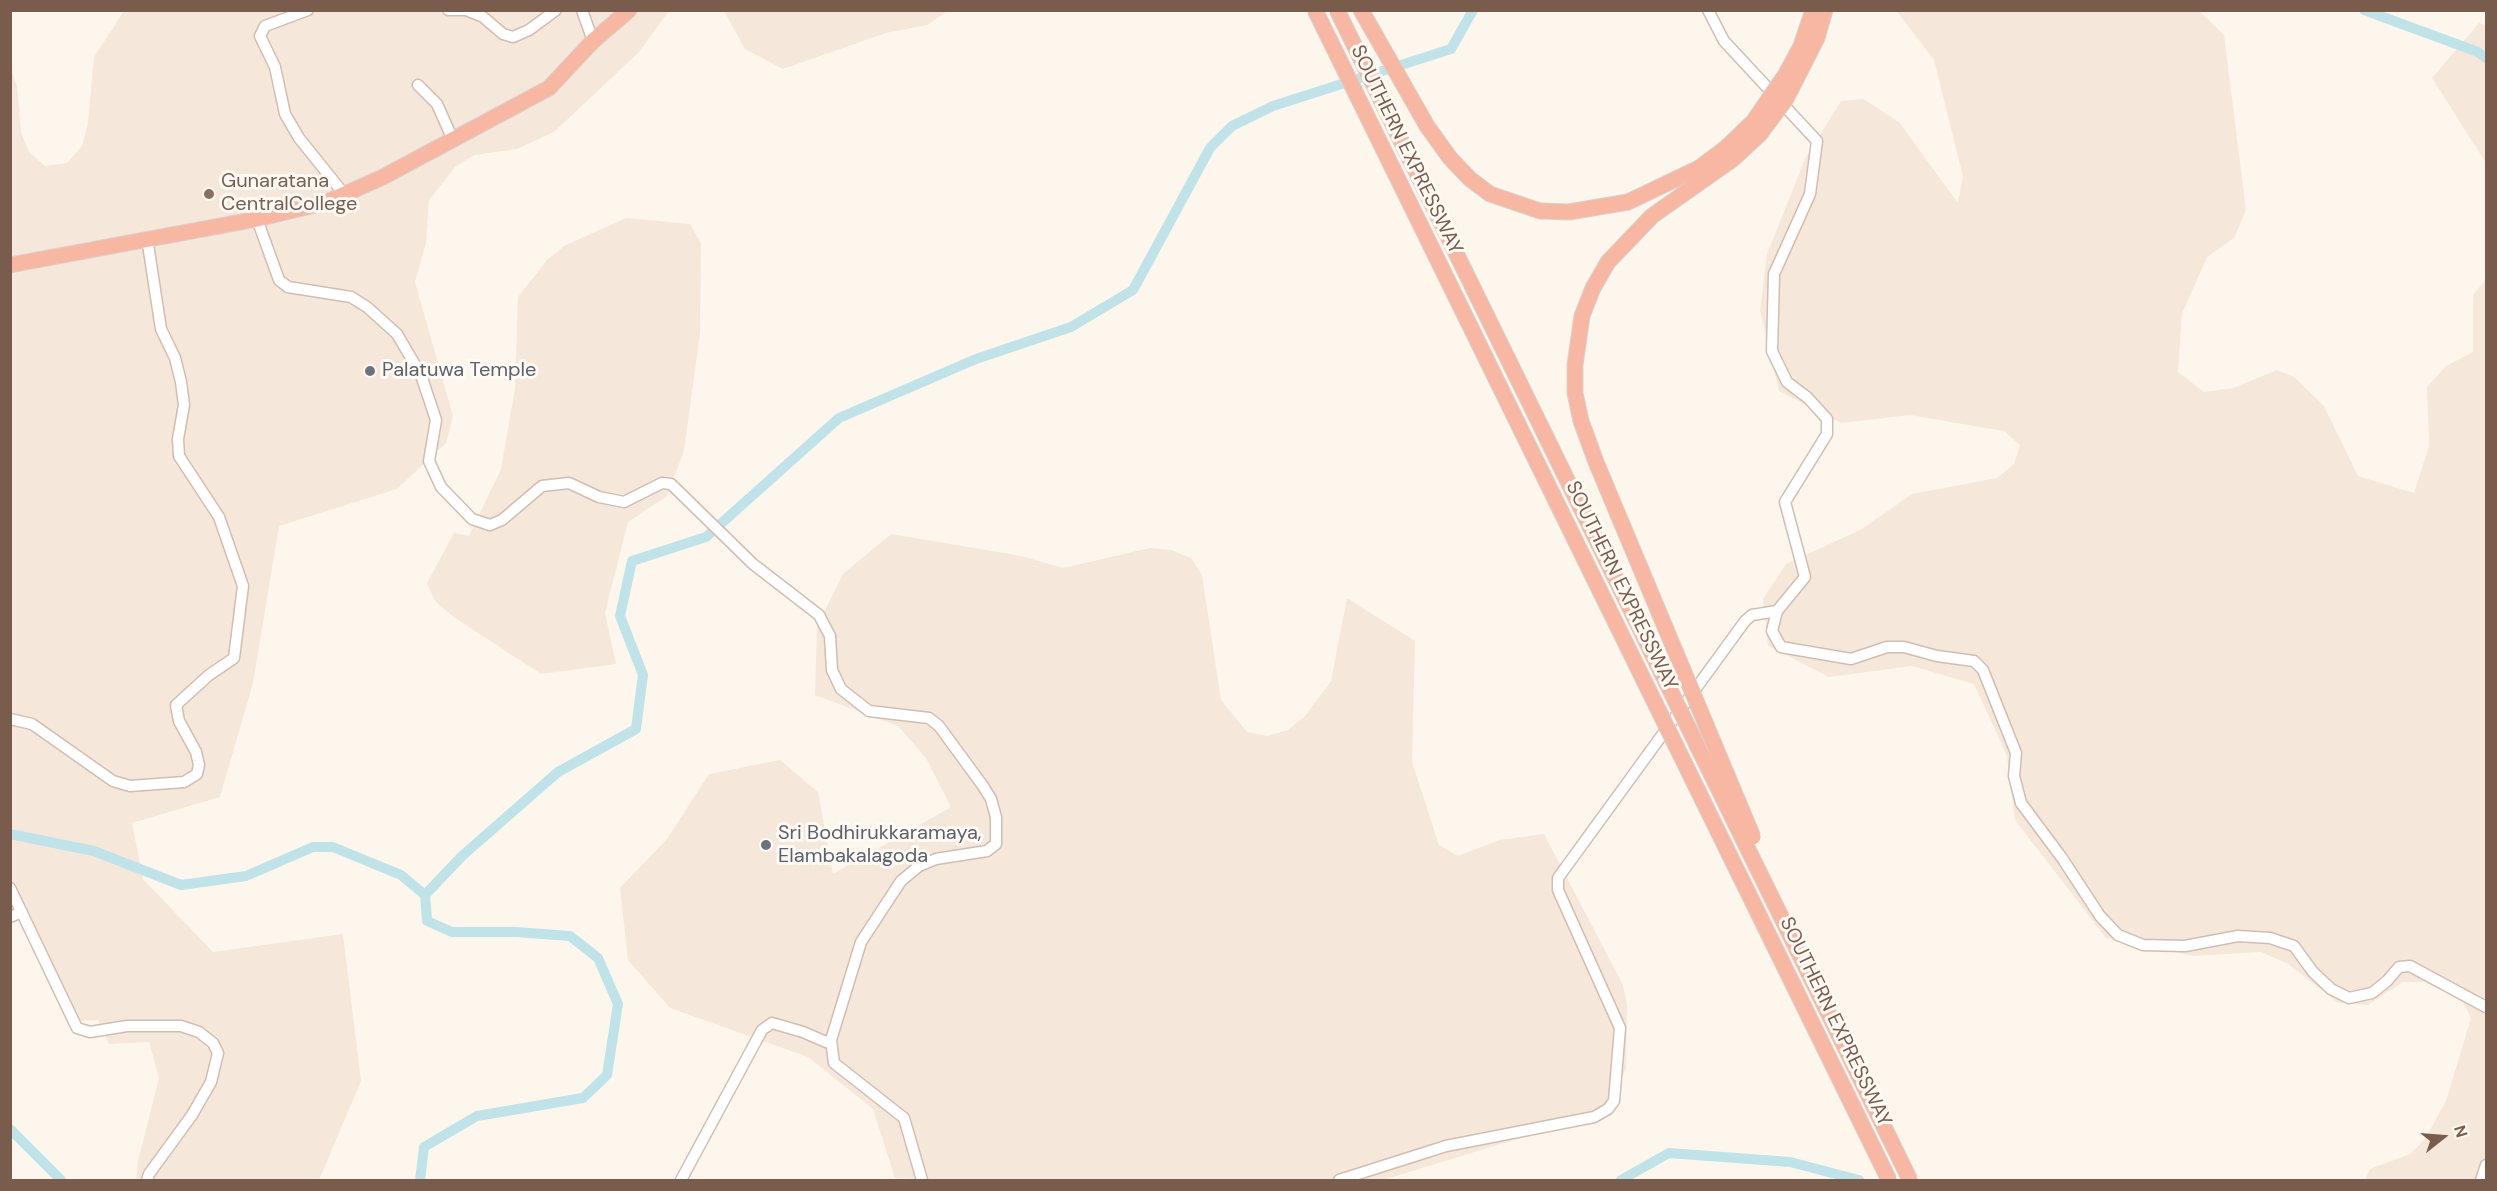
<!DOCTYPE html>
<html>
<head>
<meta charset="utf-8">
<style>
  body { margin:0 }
  #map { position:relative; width:2497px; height:1191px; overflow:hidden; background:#fdf6ec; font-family:"DM Sans",sans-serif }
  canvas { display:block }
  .frame { position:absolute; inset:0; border:12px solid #7a5c4d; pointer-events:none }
  .north { position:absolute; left:2413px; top:1107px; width:60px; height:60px; -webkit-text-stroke:4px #fffaf3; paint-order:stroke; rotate:73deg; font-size:16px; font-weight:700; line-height:24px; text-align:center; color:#7a5c4d }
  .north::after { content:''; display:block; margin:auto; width:21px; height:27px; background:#7a5c4d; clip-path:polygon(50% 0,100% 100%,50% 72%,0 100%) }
</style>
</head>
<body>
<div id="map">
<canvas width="2497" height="1191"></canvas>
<div class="frame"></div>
<div class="north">N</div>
</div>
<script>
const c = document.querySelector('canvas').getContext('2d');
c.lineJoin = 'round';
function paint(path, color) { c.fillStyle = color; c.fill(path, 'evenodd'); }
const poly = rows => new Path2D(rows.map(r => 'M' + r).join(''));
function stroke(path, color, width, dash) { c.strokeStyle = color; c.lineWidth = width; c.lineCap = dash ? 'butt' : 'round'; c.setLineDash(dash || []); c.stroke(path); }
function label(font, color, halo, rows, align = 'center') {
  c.font = font + ' "DM Sans",sans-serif'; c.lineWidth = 6; c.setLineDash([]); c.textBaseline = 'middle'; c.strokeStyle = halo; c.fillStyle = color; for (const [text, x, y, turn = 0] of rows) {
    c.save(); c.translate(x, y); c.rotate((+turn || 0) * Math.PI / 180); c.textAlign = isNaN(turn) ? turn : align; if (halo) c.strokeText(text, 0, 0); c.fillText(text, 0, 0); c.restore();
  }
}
paint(poly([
  [1896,10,2199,11,2224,35,2246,210,2234,238,2207,257,2182,314,2178,372,2204,392,2233,388,2277,370,2294,377,2324,406,2358,476,2414,493,2429,446,2427,387,2446,366,2473,352,2473,295,2486,279,2486,1180,2365,1180,2370,1169,2410,1154,2425,1139,2446,1101,2471,1018,2462,1000,2424,982,2403,982,2368,1005,2338,1003,2288,964,2261,952,2193,956,2106,938,2015,820,2007,756,1974,684,1912,666,1829,677,1768,646,1763,599,1786,564,1860,530,1912,494,1997,478,2014,464,2020,445,2004,431,1910,415,1841,423,1779,391,1760,311,1767,254,1805,159,1841,101,1863,99,1899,122,1958,203,1963,177,1934,60],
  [124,11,669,11,638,53,554,132,517,149,474,155,455,167,429,200,426,243,415,282,453,416,446,443,397,489,279,526,253,683,220,797,132,823,143,879,213,952,343,934,361,1081,319,1180,136,1180,138,1161,159,1078,149,1042,109,1044,98,1020,74,1021,11,877,10,66,17,86,21,132,29,152,45,166,67,163,82,146,88,123,94,57],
  [724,11,948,11,927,25,886,33,783,69,745,49],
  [2479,23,2486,26,2486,163,2432,78],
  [626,218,690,224,701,243,700,333,684,451,667,496,628,522,605,613,616,664,541,674,455,618,435,601,427,583,454,533,469,536,501,469,515,388,518,297,547,260,564,246],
  [891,534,1021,556,1063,568,1150,548,1171,550,1191,558,1202,575,1221,700,1247,732,1267,736,1288,730,1305,716,1331,681,1347,598,1415,641,1412,762,1439,845,1458,856,1499,840,1544,834,1623,985,1627,1005,1626,1069,1602,1113,1383,1180,935,1180,895,1178,873,1109,808,1057,670,1008,628,960,620,888,667,839,709,774,780,760,818,792,833,874,951,807,926,758,898,726,815,695,817,626,843,574]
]), '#f5e8da');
stroke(poly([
  [2364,10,2478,52,2486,58],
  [10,834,94,851,181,885,246,876,313,847,333,847,401,875,425,895],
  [10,1129,61,1180],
  [420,1180,424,1147,477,1116,583,1098,607,1075,618,1004,598,958,570,936,516,932,452,932,427,921,425,895,462,856,558,772,636,729,643,675,620,616,632,561,706,537,839,418,976,359,1071,327,1133,290,1210,148,1232,126,1273,106,1451,49,1473,10],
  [1621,1180,1669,1153,1790,1162,1859,1180]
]), '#bfe3e8', 10);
const minor = poly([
  [308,10,265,26,260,36,275,67,285,114,299,138,344,194],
  [448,10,465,10],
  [466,10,483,17,503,34,513,37,529,30,556,10],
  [582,10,593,41],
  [1708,10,1724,41,1817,141,1810,194,1774,274,1772,351,1787,382,1808,398,1827,419,1827,434,1785,502,1805,577,1777,611,1772,631,1781,647,1851,659,1887,647,1904,647,1937,656,1974,661,1983,670,2016,753,2014,776,2021,803,2062,858,2100,916,2118,935,2143,945,2185,946,2238,936,2270,938,2294,946,2313,972,2331,989,2349,998,2372,993,2387,981,2399,967,2410,966,2486,1007],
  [418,85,437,104,453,140],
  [257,219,279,280,288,287,351,297,367,307,397,334,421,375,436,420,429,461,441,487,472,519,490,525,502,520,542,486,569,483,599,497,624,502,662,483,671,484,753,564,819,615,830,636,832,670,841,689,869,711,929,718,939,726,983,786,991,799,996,817,996,844,987,851,936,859,919,866,901,881,861,942,831,1040,834,1063,904,1118,922,1180],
  [10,719,32,724,113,781,130,786,184,782,197,774,199,765,196,752,179,721,176,705,209,675,234,658,243,586,219,517,179,456,178,439,184,405,181,382,175,358,161,329,147,238],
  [10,888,77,1028,90,1032,127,1026,181,1026,199,1032,213,1043,218,1053,211,1082,192,1115,149,1174,147,1180],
  [10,917,22,912],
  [681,1180,762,1030,772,1023,803,1032,826,1042,831,1040],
  [1339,1180,1446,1146,1594,1117,1608,1109,1614,1101,1620,1028,1558,890,1558,878,1745,621,1752,615,1777,611],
  [2481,1180,2486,1165]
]);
const highway = poly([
  [1361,10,1427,126,1450,158,1470,179,1490,194,1540,211],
  [10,265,257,219,327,202,383,177,549,88,593,41,629,10]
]);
stroke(minor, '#d1beb0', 13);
stroke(highway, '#dad1cd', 17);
stroke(minor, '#fff', 10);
stroke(highway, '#f7b7a3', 15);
const highwayBridge = poly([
  [1315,10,1889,1180],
  [1337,10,1910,1180],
  [1540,211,1569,212,1628,202,1699,168,1727,147,1753,122,1786,74,1801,46,1813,10],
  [1753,837,1596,462,1581,421,1575,393,1575,365,1582,316,1593,288,1608,262,1652,216,1733,159,1760,134,1786,99,1817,38,1825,10]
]);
stroke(highwayBridge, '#dad1cd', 17, []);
stroke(highwayBridge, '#f7b7a3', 15);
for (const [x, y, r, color] of [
  [209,194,6,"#8d6e63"],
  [370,371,6,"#6b7280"],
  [766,845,6,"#6b7280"]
]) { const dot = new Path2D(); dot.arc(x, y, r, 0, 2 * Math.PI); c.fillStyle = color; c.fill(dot); stroke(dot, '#fffaf3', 2); }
label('20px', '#7a5c4d', '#fffaf3', [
  ["SOUTHERN EXPRESSWAY",1406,150,64],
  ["SOUTHERN EXPRESSWAY",1621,586,64],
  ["SOUTHERN EXPRESSWAY",1835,1022,64]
]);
label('20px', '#785e54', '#fffaf3', [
  ["Gunaratana",221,182],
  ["CentralCollege",221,205]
], 'left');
label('20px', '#5b616d', '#fffaf3', [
  ["Palatuwa Temple",382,371],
  ["Sri Bodhirukkaramaya,",778,834],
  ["Elambakalagoda",778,857]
], 'left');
</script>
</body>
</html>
